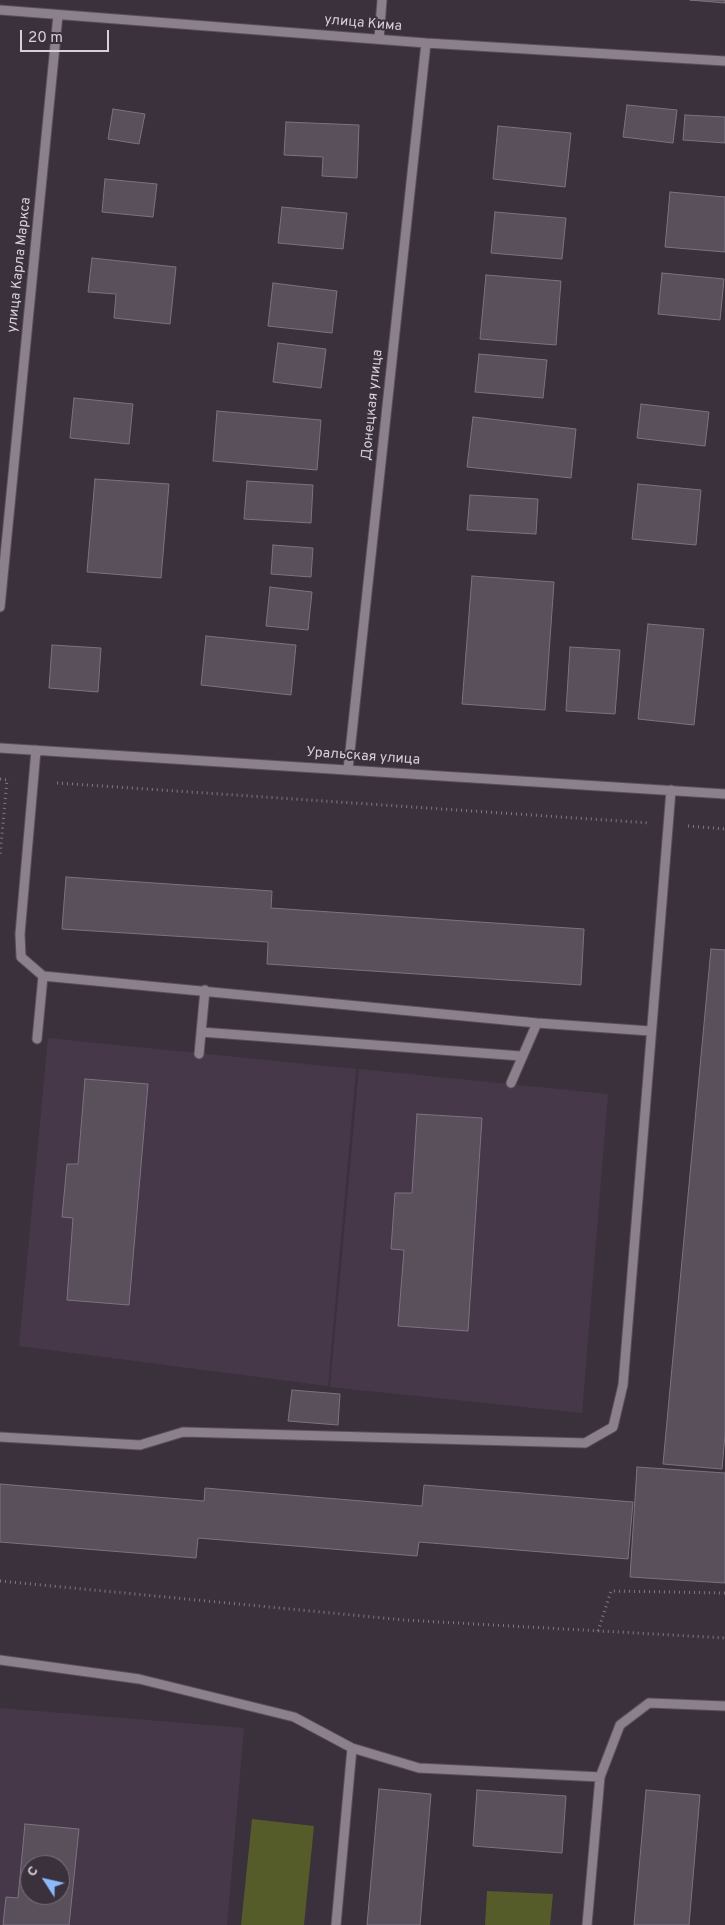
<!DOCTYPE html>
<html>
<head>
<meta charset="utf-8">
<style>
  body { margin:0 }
  #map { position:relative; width:725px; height:1925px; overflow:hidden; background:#3b313c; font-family:Overpass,sans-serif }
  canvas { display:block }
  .north { position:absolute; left:20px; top:1855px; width:50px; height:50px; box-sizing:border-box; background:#3b313c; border:1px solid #79717a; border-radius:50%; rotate:305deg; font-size:14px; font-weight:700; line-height:20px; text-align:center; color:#d7d0d7 }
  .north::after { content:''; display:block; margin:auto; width:18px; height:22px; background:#8bbafc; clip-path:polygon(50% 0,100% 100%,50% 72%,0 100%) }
  .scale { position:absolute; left:20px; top:30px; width:89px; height:22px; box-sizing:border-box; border:2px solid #d7d0d7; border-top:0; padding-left:6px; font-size:15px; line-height:18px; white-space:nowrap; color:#d7d0d7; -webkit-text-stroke:4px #3b313c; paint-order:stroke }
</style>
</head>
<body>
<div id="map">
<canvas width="725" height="1925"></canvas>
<div class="north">С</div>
<div class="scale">20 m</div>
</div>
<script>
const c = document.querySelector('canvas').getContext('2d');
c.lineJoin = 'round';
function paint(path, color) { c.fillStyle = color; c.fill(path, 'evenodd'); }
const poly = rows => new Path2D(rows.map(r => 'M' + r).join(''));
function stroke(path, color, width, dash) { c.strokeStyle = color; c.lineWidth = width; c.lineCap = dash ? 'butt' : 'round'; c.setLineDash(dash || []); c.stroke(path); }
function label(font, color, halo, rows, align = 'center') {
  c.font = font + ' Overpass,sans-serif'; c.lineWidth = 4; c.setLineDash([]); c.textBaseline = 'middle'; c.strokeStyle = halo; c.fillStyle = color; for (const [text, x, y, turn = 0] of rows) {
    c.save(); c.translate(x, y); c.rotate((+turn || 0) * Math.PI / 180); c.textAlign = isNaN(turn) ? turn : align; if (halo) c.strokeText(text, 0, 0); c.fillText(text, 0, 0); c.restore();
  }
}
paint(poly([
  [48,1038,356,1069,328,1386,19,1346],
  [359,1069,608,1094,582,1413,330,1387],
  [0,1708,244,1728,227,1925,0,1925],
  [30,1865,60,1865,60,1895,30,1895]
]), '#473849');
paint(poly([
  [252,1819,314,1826,304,1925,241,1925],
  [487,1891,553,1894,550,1925,485,1925]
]), '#555c29');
const building = poly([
  [690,0,725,0,725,3,690,0],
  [627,105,677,110,673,143,623,137,627,105],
  [113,109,145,114,139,144,108,139,113,109],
  [685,115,725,117,725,143,683,140,685,115],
  [286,122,359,125,357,178,322,176,323,157,284,155,286,122],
  [498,126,571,133,565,187,493,179,498,126],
  [105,179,157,184,153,217,102,212,105,179],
  [670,192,725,197,725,252,665,247,670,192],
  [282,207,347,213,343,249,278,243,282,207],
  [495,212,566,218,562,259,491,253,495,212],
  [92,258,176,267,170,324,114,318,116,294,88,292,92,258],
  [662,273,724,279,720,320,658,314,662,273],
  [486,275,561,281,556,345,480,339,486,275],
  [273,283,337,291,332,333,268,326,273,283],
  [278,343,326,349,321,388,273,382,278,343],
  [479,354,547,360,543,398,475,392,479,354],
  [74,398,133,404,129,444,70,438,74,398],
  [641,404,709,412,705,446,637,438,641,404],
  [217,411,321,420,317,470,213,461,217,411],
  [473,417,576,429,571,478,467,467,473,417],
  [95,479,169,484,161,578,87,572,95,479],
  [247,481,313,485,311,523,244,519,247,481],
  [638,484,701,490,696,545,632,539,638,484],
  [470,495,538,499,536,534,467,530,470,495],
  [273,545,313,548,311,577,271,574,273,545],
  [472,576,554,582,545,710,462,704,472,576],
  [270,587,312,592,308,630,266,626,270,587],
  [648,624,704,629,694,725,638,719,648,624],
  [206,636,296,645,291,695,201,685,206,636],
  [52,645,101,648,98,692,49,688,52,645],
  [570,647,620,650,615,714,566,711,570,647],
  [66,877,272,891,271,908,584,929,581,985,267,964,268,942,62,929,66,877],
  [711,949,725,950,725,1435,722,1469,663,1464,711,949],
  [85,1079,148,1084,129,1305,67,1300,73,1218,62,1217,67,1164,78,1164,85,1079],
  [417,1114,482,1118,468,1331,398,1326,404,1250,391,1249,395,1193,412,1193,417,1114],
  [292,1390,340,1394,338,1425,288,1421,292,1390],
  [637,1467,725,1473,725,1583,630,1577,637,1467],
  [0,1484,204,1501,205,1488,422,1506,424,1485,633,1502,628,1559,419,1542,417,1556,198,1538,196,1558,0,1542,0,1484],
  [379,1789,431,1794,420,1925,367,1925,379,1789],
  [477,1790,566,1796,562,1853,473,1846,477,1790],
  [646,1790,700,1795,689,1925,634,1925,646,1790],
  [25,1824,79,1829,69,1925,3,1925,6,1897,18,1898,25,1824],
  [30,1865,60,1865,60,1895,30,1895,30,1865]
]);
paint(building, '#59505c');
stroke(building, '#7d7280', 1);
const minor = poly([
  [0,10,426,43,725,61],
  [379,39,382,0],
  [0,607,58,15],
  [0,748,725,794],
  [36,750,20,934,21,957,43,976,537,1023,650,1031],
  [348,770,426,43],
  [201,1032,521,1056],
  [37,1039,43,976],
  [199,1054,205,990],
  [511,1083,537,1023],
  [0,1437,140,1445,183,1432,585,1443,613,1427,623,1385,671,790],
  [0,1660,139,1679,294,1717,352,1748,419,1768,600,1777,620,1725,649,1703,725,1706],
  [336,1925,352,1748],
  [587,1925,600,1777]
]);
stroke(minor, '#585059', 11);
stroke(poly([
  [0,779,7,780,0,856],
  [57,783,650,823],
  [688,826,725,829],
  [0,1581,404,1620,725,1638],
  [598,1631,611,1591,725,1593]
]), '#817882', 3, [1, 4]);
stroke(minor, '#8c808d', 9);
label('14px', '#d7d0d7', '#3b313c', [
  ["улица Кима",363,24,5],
  ["улица Карла Маркса",20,265,-84],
  ["Донецкая улица",373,405,-84],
  ["Уральская улица",363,757,4]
]);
</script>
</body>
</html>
